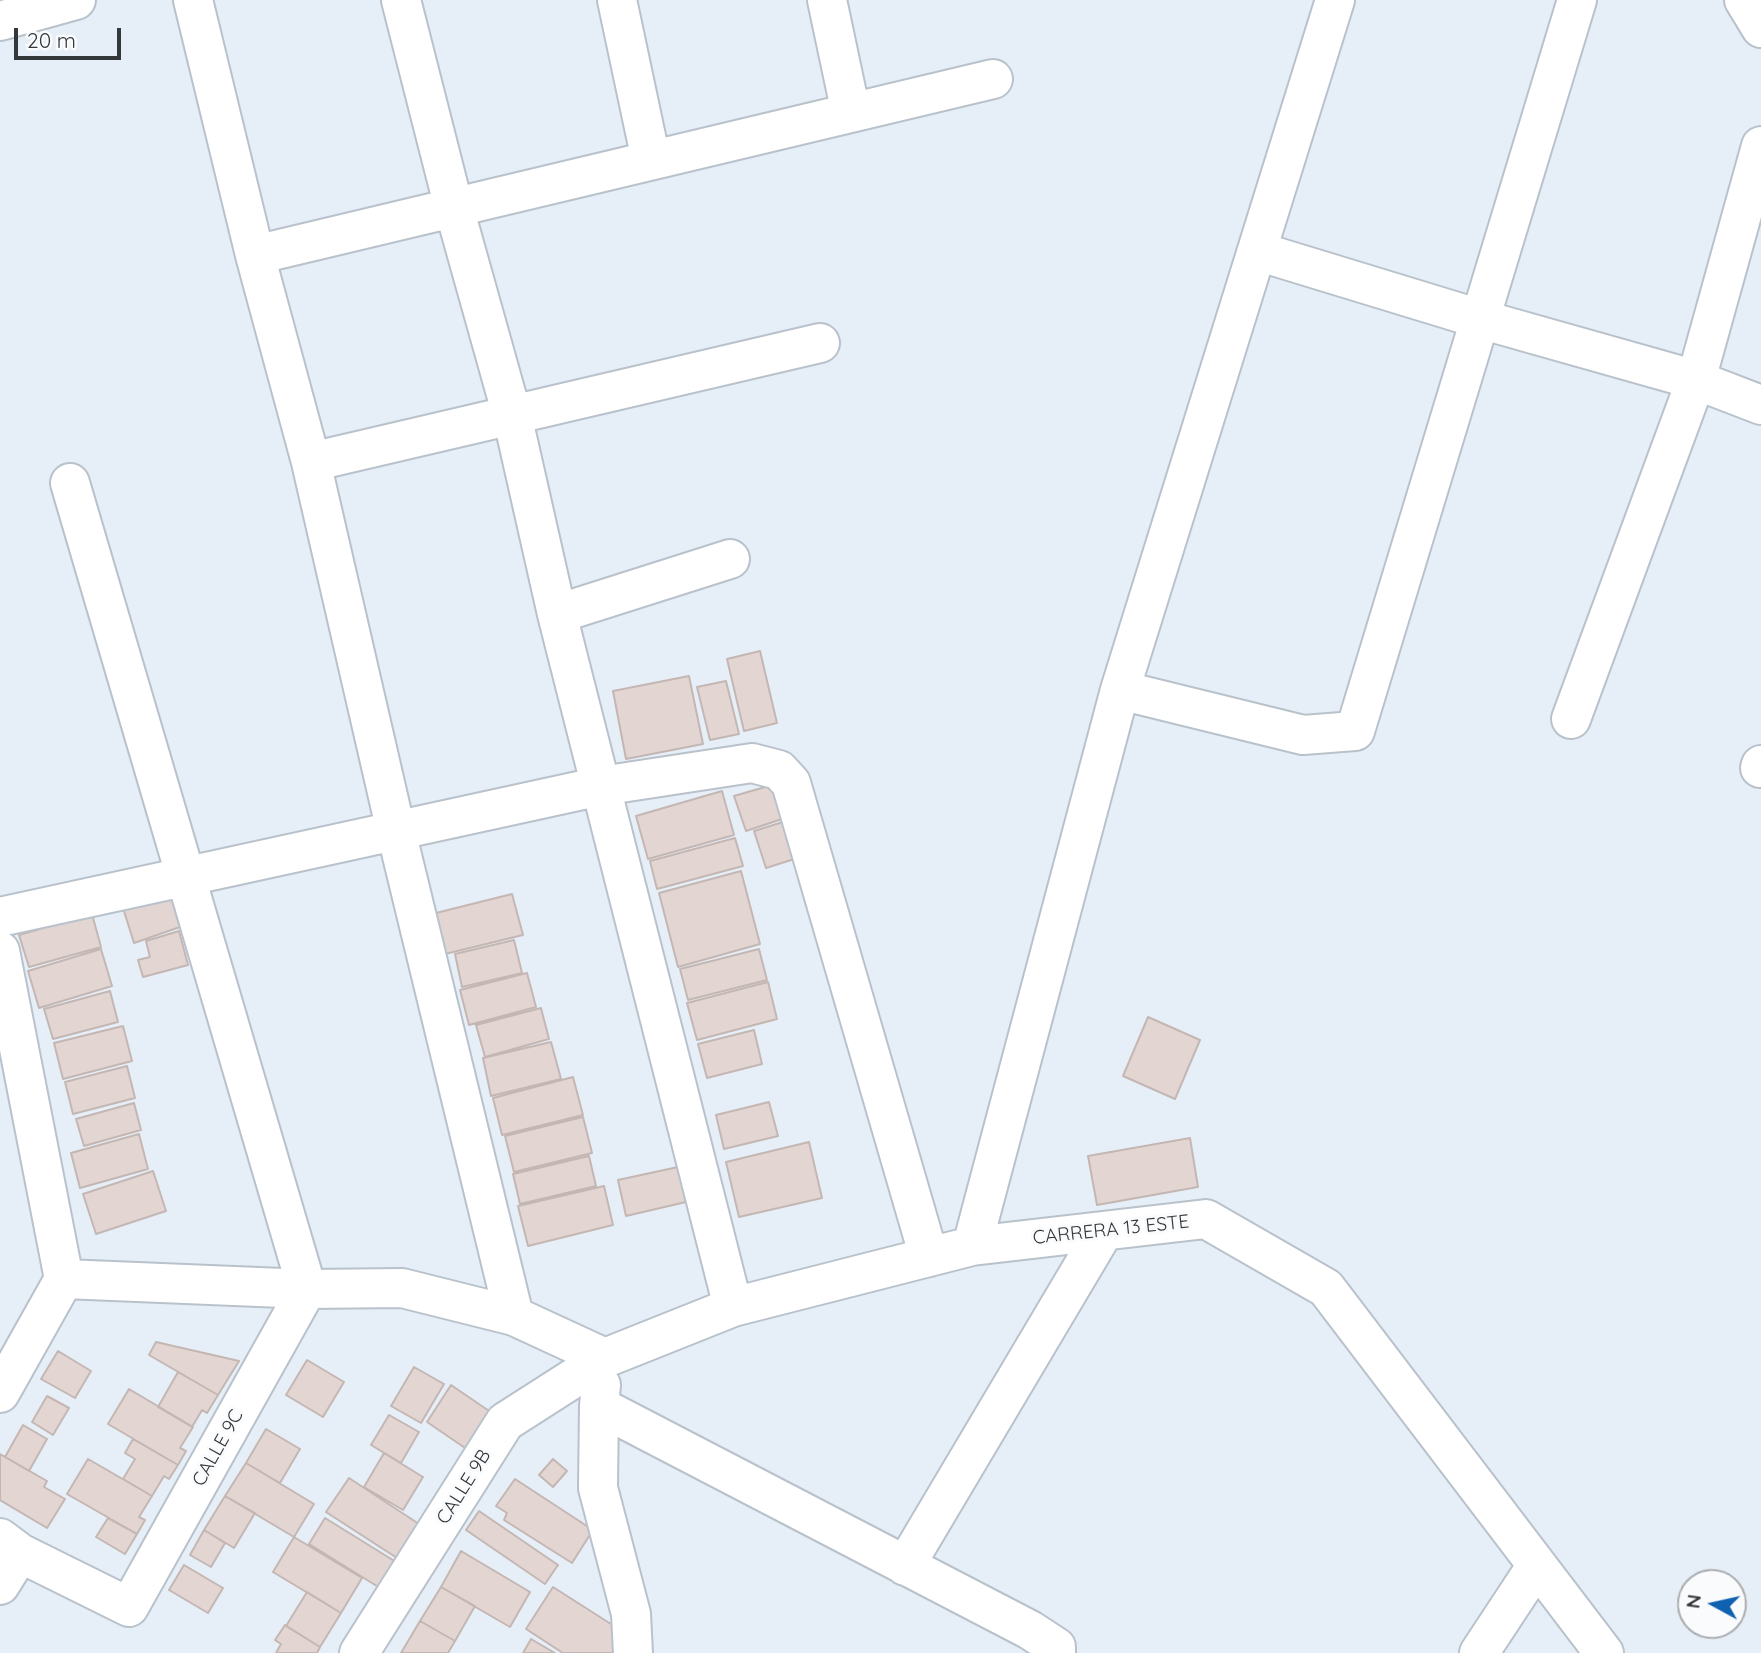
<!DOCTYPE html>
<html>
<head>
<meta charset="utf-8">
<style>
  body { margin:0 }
  #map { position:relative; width:1761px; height:1653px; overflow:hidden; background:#e6eff8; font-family:Quicksand,sans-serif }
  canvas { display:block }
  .north { position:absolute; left:1677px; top:1569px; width:70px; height:70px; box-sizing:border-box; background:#fafbfd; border:2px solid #abadaf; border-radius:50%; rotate:278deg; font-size:19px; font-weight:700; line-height:28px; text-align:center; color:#34383b }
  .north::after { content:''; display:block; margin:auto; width:24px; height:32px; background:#0f62b0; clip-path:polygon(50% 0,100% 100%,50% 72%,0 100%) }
  .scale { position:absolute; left:14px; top:28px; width:107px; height:32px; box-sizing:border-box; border:4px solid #34383b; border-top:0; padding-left:9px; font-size:21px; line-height:24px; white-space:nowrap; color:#34383b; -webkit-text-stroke:5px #fafbfd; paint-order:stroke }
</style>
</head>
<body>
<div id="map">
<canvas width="1761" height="1653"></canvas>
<div class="north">N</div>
<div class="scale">20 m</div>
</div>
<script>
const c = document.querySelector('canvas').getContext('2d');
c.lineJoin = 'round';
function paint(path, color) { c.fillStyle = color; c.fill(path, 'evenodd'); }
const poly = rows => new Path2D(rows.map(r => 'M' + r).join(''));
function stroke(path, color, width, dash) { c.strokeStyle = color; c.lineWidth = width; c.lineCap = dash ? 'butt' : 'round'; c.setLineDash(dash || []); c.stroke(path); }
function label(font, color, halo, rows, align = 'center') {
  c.font = font + ' Quicksand,sans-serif'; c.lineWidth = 6; c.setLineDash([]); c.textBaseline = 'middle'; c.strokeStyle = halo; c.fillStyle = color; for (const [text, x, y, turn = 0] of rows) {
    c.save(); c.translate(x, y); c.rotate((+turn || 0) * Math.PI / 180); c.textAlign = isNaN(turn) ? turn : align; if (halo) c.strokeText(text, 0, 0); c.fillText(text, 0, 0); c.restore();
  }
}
const building = poly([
  [760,651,777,723,744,731,727,659,760,651],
  [689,676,703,744,626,759,613,691,689,676],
  [726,681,739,734,710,740,697,687,726,681],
  [786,781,797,814,746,831,734,796,786,781],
  [722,791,734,835,648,859,636,816,722,791],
  [799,817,810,854,766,868,754,831,799,817],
  [735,838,743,866,657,889,650,861,735,838],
  [741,871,760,944,678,967,659,893,741,871],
  [170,893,180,927,134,943,123,908,170,893],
  [512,894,523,935,445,954,436,913,512,894],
  [92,914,101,947,29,967,19,935,92,914],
  [179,931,188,965,143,977,138,960,150,957,146,941,179,931],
  [514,940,522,973,462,987,455,954,514,940],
  [101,949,112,986,39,1008,28,971,101,949],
  [759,949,767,980,688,1000,680,969,759,949],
  [527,973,536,1007,469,1025,460,990,527,973],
  [768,982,777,1019,697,1040,687,1003,768,982],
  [110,991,118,1022,53,1039,44,1009,110,991],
  [541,1008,549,1039,485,1057,476,1025,541,1008],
  [1148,1017,1200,1040,1175,1099,1123,1076,1148,1017],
  [123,1026,132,1061,63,1079,54,1043,123,1026],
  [754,1030,762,1064,707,1078,698,1044,754,1030],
  [551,1042,561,1079,491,1096,483,1058,551,1042],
  [127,1066,135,1098,73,1114,65,1082,127,1066],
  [573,1077,583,1115,502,1135,493,1098,573,1077],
  [769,1102,778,1136,724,1149,716,1115,769,1102],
  [134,1103,141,1130,84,1146,76,1119,134,1103],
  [583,1117,592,1153,514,1172,505,1136,583,1117],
  [139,1134,148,1169,80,1188,71,1153,139,1134],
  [1190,1138,1198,1187,1097,1205,1088,1156,1190,1138],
  [809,1142,822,1198,739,1217,726,1162,809,1142],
  [589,1156,596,1186,520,1204,513,1174,589,1156],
  [678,1167,686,1202,626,1216,618,1180,678,1167],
  [153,1171,166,1211,96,1234,83,1194,153,1171],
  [604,1186,613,1225,528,1246,518,1206,604,1186],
  [156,1342,239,1361,218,1395,149,1355,156,1342],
  [58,1351,91,1371,75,1398,41,1379,58,1351],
  [307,1360,344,1382,323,1417,286,1395,307,1360],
  [414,1367,444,1384,421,1423,391,1406,414,1367],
  [178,1372,218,1395,207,1413,202,1410,192,1427,158,1407,178,1372],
  [451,1385,495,1415,471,1452,427,1422,451,1385],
  [129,1389,193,1427,180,1448,186,1451,178,1465,108,1424,129,1389],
  [47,1396,69,1408,53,1435,32,1422,47,1396],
  [389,1415,419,1432,401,1463,371,1445,389,1415],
  [23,1425,47,1439,29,1471,5,1457,23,1425],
  [266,1429,300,1449,280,1483,246,1463,266,1429],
  [133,1439,178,1465,169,1479,164,1476,152,1496,123,1479,135,1459,125,1453,133,1439],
  [384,1453,423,1477,403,1510,364,1487,384,1453],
  [0,1454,47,1481,44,1487,65,1499,47,1528,0,1500,0,1454],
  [88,1459,152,1496,139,1517,145,1520,137,1534,67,1494,88,1459],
  [553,1459,567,1471,553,1487,539,1475,553,1459],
  [246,1463,314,1504,294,1537,225,1496,246,1463],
  [349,1478,419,1524,397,1558,326,1512,349,1478],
  [515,1479,593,1530,572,1563,504,1520,507,1513,496,1506,515,1479],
  [225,1496,255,1513,234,1548,204,1530,225,1496],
  [479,1511,558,1565,545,1584,466,1530,479,1511],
  [108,1518,137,1534,125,1554,96,1537,108,1518],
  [325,1518,396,1562,380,1588,309,1544,325,1518],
  [204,1530,225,1543,211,1567,190,1555,204,1530],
  [294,1537,362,1578,341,1613,273,1572,294,1537],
  [461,1551,530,1592,510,1627,441,1587,461,1551],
  [184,1565,223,1588,208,1613,169,1590,184,1565],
  [441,1587,475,1606,455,1641,420,1621,441,1587],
  [553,1587,625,1633,612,1653,563,1653,526,1629,553,1587],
  [307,1592,341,1613,320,1647,286,1626,307,1592],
  [420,1621,455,1641,448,1653,401,1653,420,1621],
  [285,1625,320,1647,317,1653,276,1653,281,1644,275,1640,285,1625],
  [531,1639,555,1653,523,1653,531,1639]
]);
paint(building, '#e3d6d2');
stroke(building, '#c4b7b3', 2);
const minor = poly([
  [193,0,255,255,311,462,396,831,514,1316],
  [401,0,454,208,512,415,557,614,733,1307],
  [617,0,651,160],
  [827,0,851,113],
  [1744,0,1761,28],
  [0,21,76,0],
  [1257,251,1480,319,1696,380,1761,405],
  [255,255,993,79],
  [311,462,820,343],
  [557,614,730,559],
  [1120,690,1303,735,1355,731,1577,0],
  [1571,719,1696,380,1761,146],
  [1760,768,1761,765],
  [0,917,601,786,752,763,779,770,791,783,929,1257],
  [0,951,64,1279],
  [972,1246,1120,690,1335,0],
  [64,1279,307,1289,402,1288,514,1316,605,1358],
  [601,1385,599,1406,598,1488,631,1614,633,1653],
  [0,1393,64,1279],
  [599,1406,1030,1630,1056,1647,1056,1653],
  [0,1538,20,1553,129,1607,307,1289,70,483],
  [905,1566,1104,1231],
  [0,1585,20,1553],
  [359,1653,505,1422,605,1358,733,1307,972,1246,1206,1219,1326,1288,1604,1653],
  [1479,1653,1537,1565]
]);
stroke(minor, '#b9c2cb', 42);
stroke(minor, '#fff', 38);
label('19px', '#34383b', '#fafbfd', [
  ["CARRERA 13 ESTE",1111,1230,-6],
  ["CALLE 9C",218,1448,-61],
  ["CALLE 9B",464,1487,-58]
]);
</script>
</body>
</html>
